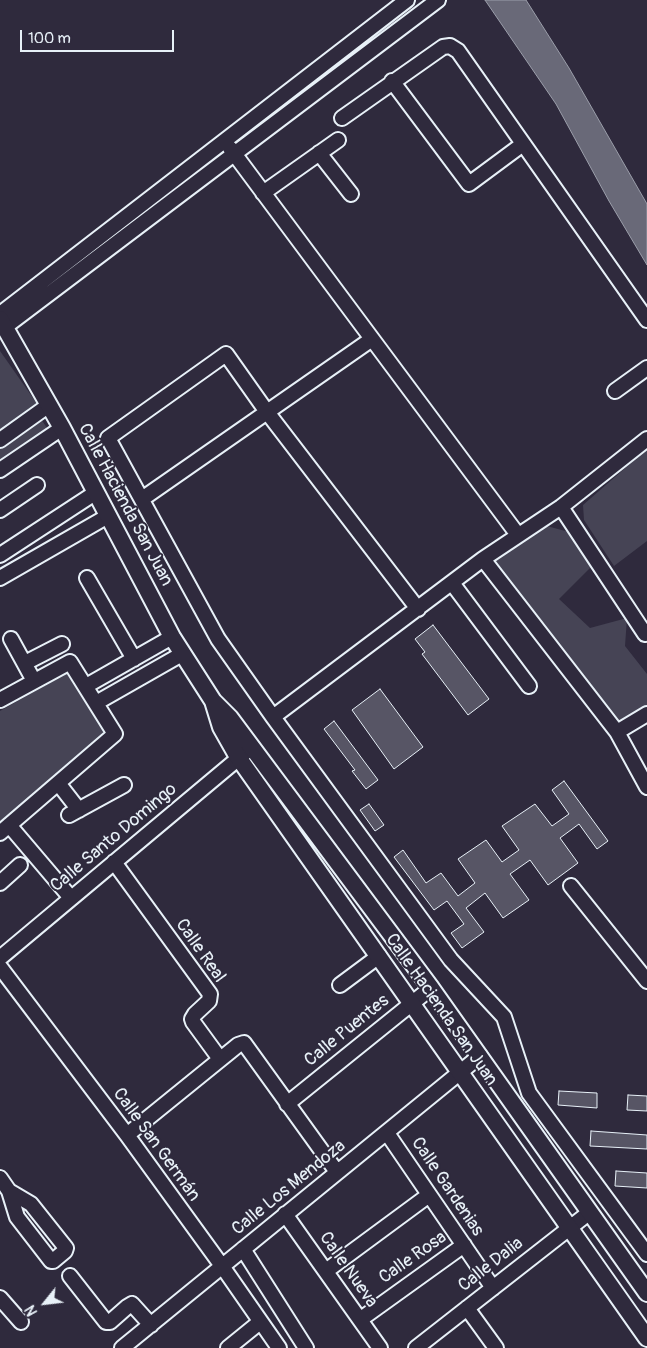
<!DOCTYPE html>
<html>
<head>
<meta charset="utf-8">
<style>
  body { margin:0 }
  #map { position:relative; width:647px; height:1348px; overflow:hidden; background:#2f2a3d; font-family:Pangolin,sans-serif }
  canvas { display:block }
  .north { position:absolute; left:20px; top:1278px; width:50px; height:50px; -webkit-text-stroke:4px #2f2a3d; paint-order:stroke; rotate:241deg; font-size:14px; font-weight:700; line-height:20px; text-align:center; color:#e8f1f8 }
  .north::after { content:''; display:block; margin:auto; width:18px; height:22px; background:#e8f1f8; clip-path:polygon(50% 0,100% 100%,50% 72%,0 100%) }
  .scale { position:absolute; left:20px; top:30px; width:154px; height:22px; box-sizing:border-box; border:2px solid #e8f1f8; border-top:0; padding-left:6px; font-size:15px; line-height:18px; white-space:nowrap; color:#e8f1f8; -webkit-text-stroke:4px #2f2a3d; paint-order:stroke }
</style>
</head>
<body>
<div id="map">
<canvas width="647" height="1348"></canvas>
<div class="north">N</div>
<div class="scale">100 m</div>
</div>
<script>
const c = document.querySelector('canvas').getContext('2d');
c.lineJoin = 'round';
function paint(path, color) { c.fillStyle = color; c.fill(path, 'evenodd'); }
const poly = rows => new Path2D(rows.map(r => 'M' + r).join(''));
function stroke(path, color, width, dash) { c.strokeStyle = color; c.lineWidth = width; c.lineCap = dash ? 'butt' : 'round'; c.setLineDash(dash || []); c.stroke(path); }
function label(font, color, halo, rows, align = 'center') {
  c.font = font + ' Pangolin,sans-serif'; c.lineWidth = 4; c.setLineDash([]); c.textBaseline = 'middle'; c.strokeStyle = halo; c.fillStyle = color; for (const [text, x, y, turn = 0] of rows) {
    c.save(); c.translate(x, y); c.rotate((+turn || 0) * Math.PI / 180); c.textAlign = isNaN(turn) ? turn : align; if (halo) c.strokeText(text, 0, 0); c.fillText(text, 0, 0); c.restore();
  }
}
paint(poly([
  [0,351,38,405,0,432],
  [39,416,49,431,0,465,0,444],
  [647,449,647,541,614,566,584,520,583,505],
  [543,525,569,532,593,565,559,599,590,628,627,618,625,646,647,674,647,707,617,724,493,561],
  [71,671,108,733,0,823,0,711]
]), '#464455');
const water = poly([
  [485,0,526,0,569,68,647,204,647,265,609,201,556,104,485,0]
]);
paint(water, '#696978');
stroke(water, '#9c9fab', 1);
const building = poly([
  [433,625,489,699,468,715,422,654,425,652,415,639,433,625],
  [380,689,423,747,394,769,352,710,380,689],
  [334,721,378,780,366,789,352,771,355,770,324,729,334,721],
  [564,781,608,841,597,849,579,824,560,838,578,863,548,885,530,860,510,874,529,900,503,918,485,893,466,908,484,932,462,948,451,933,464,924,447,901,434,910,394,857,403,850,426,883,441,873,458,896,475,883,458,859,486,840,502,862,519,850,502,826,535,804,552,826,569,814,552,790,564,781],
  [369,804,384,825,375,831,360,810,369,804],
  [559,1091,597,1093,597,1108,558,1105,559,1091],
  [628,1095,647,1096,647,1111,627,1110,628,1095],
  [591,1131,647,1135,647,1149,590,1146,591,1131],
  [616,1171,647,1173,647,1188,615,1186,616,1171]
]);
paint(building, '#575565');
stroke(building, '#e8f1f8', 1);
const minor = poly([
  [392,81,469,184,523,144],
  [342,118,443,47,450,46,458,51,647,320],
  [230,148,518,535],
  [319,153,351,194],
  [263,193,338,140],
  [0,314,407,0],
  [5,327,438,0],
  [615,391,647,368],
  [0,440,49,405],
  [0,470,62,428],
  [142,499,372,339],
  [561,507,645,634],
  [0,510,37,485],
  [0,555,95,493],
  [483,559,617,732,647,787],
  [0,578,108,516],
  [87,578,134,659],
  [452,583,529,686],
  [418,609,267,412,226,354,108,438,218,639,273,717,451,960,504,1017,529,1093,647,1254],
  [11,639,34,681],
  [25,663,62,644],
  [86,686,172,637],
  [0,700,70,662,115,734,0,833],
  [96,703,182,654],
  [273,717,483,559,561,507,647,439],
  [617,732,647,714],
  [58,783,79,810],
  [69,815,124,785],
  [9,825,71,898],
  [114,862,210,994,209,1001,195,1014,192,1019,193,1022,220,1059],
  [0,883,20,865],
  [571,886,647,981],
  [0,958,252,747],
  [0,967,127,1135,222,1266,279,1348],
  [340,985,379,956],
  [287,1104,431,988],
  [387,1133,493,1288],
  [127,1135,238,1045,244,1043,337,1172],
  [0,1178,9,1191],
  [9,1191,31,1204,66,1248,65,1251,53,1261,51,1261,17,1217,9,1191],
  [285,1214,380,1348],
  [243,1249,306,1348],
  [326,1271,429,1195],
  [70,1276,106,1322,110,1322,127,1307,132,1304,151,1325],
  [0,1298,21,1322],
  [467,1308,496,1348],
  [361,1319,464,1245],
  [122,1348,480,1056],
  [228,1348,260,1322],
  [416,1348,590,1212]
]);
const major = poly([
  [0,319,62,428,172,637,213,701,221,727,238,757,647,1338],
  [214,702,230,718,431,988,647,1293]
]);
stroke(minor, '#e8f1f8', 18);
stroke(major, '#e8f1f8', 20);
stroke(minor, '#2f2a3d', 14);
stroke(major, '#2f2a3d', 16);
label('18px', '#e8f1f8', '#2f2a3d', [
  ["Calle Hacienda San Juan",125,505,62],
  ["Calle Santo Domingo",114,838,-40],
  ["Calle Real",200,951,55],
  ["Calle Hacienda San Juan",441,1010,55],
  ["Calle Puentes",347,1031,-39],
  ["Calle San Germán",156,1145,54],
  ["Calle Gardenias",447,1187,56],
  ["Calle Los Mendoza",289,1188,-39],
  ["Calle Rosa",413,1258,-35],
  ["Calle Dalia",491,1265,-38],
  ["Calle Nueva",348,1270,55]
]);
</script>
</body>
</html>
